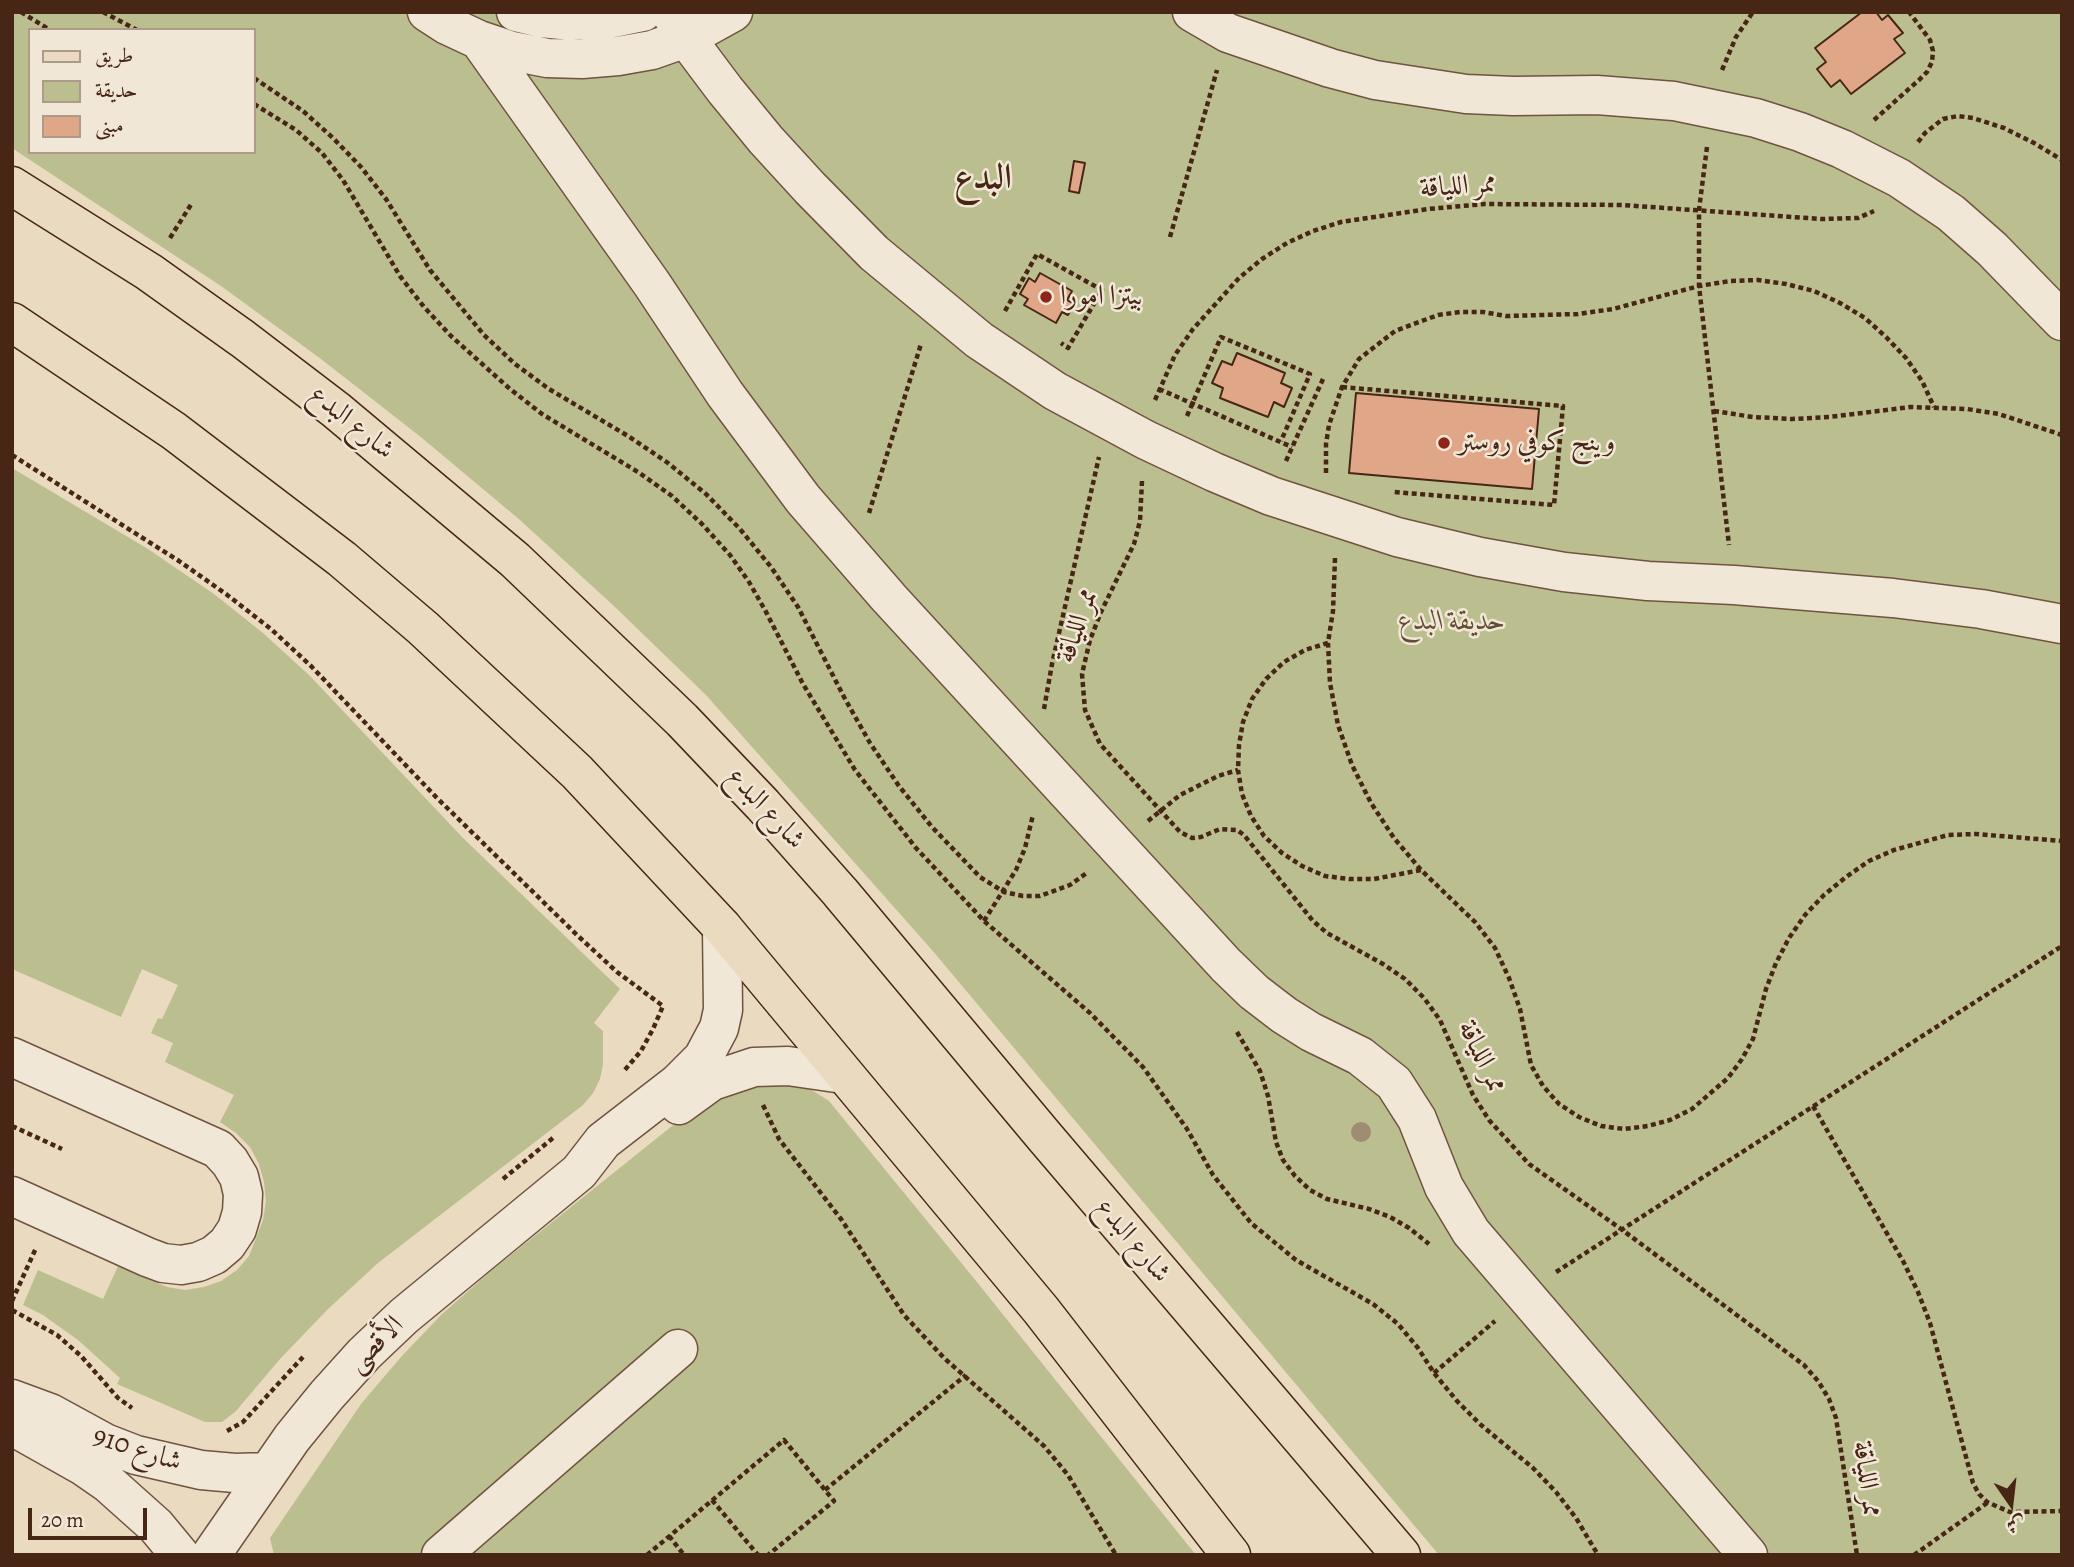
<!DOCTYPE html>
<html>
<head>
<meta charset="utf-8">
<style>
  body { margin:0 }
  #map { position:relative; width:2074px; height:1567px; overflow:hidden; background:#e9dac0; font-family:Alegreya,Amiri,serif }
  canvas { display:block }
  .frame { position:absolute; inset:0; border:14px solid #472615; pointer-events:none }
  .legend { position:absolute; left:28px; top:28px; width:228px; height:126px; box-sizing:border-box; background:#f1e7d6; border:2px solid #ad9a89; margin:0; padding:9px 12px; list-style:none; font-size:21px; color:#472615 }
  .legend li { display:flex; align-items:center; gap:14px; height:35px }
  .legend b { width:35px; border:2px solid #ad9a89 }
  .north { position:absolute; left:1976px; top:1469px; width:70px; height:70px; -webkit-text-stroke:5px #f1e7d6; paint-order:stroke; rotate:166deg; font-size:19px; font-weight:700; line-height:28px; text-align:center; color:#472615 }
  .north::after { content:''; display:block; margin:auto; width:24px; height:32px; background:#472615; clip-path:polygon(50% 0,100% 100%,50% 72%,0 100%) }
  .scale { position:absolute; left:28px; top:1508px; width:119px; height:32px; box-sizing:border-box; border:4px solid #472615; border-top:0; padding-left:9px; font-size:21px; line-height:24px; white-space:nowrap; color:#472615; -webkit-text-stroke:5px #f1e7d6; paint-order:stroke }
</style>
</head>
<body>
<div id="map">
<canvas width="2074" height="1567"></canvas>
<div class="frame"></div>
<ul class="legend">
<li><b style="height:9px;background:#e9dac0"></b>طريق</li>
<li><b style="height:19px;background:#bbbe8f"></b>حديقة</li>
<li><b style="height:19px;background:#e0a688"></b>مبنى</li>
</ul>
<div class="north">ش</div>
<div class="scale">20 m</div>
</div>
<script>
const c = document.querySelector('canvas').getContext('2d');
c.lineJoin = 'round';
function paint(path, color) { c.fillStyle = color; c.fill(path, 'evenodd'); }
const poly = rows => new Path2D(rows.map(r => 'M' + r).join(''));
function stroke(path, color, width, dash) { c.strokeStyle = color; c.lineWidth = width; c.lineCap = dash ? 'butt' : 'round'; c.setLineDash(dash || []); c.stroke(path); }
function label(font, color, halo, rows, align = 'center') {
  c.font = font + ' Alegreya,Amiri,serif'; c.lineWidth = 5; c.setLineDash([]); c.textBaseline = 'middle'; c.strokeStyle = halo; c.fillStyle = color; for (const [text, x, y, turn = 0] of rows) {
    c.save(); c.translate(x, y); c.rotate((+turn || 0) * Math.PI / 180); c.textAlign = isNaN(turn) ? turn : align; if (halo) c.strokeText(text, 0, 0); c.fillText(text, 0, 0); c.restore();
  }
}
paint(poly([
  [12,12,2062,12,2062,1555,1439,1555,932,950,706,695,615,607,520,520,422,438,321,359,221,286,12,148],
  [30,30,254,30,254,152,30,152],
  [12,468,148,549,214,594,263,633,310,676,463,838,620,989,594,1023,603,1031,603,1064,600,1079,593,1093,583,1105,378,1263,327,1310,280,1359,236,1411,222,1422,205,1422,117,1384,120,1378,78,1340,43,1315,23,1305,38,1270,103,1299,118,1266,167,1287,185,1290,204,1287,221,1281,237,1270,249,1256,263,1220,266,1201,264,1182,259,1164,250,1147,236,1133,220,1122,234,1095,165,1062,173,1043,151,1033,158,1018,162,1019,178,985,142,969,121,1017,12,969],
  [790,1081,810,1089,829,1101,972,1276,1196,1555,274,1555,270,1538,361,1404,401,1357,441,1315,491,1271,707,1098,725,1087]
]), '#bbbe8f');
const building = poly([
  [1862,12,1876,12,1882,20,1888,15,1903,33,1894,39,1905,53,1851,94,1840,80,1831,87,1817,69,1826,62,1815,48,1862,12],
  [1074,161,1085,163,1079,193,1069,191,1074,161],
  [1040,273,1072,291,1067,300,1074,304,1068,315,1062,312,1056,323,1024,305,1028,299,1020,294,1029,278,1035,282,1040,273],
  [1237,353,1285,373,1281,383,1292,388,1284,407,1274,402,1268,417,1220,398,1223,388,1212,383,1222,361,1232,365,1237,353],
  [1356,393,1539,409,1532,489,1349,473,1356,393]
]);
paint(building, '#e0a688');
stroke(building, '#472615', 2);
const minor = poly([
  [427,12,447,25,479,40,512,51,547,58,582,59,618,56,652,50,686,38,733,12],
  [516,12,541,18,572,21,604,20,643,12],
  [670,12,686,38,725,90,766,140,810,188,874,253,979,340,1055,391,1146,440,1214,472,1271,496,1397,537,1480,557,1564,572,1648,581,1734,585,1893,598,1981,609,2062,624],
  [1192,12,1228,33,1330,68,1375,80,1466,94,1513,96,1597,95,1674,101,1756,118,1800,132,1842,149,1899,178,1951,213,1992,249,2062,321],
  [479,40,652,284,725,394,803,499,889,598,1226,965,1254,992,1284,1015,1311,1032,1360,1056,1394,1083,1417,1119,1444,1187,1471,1232,1748,1555],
  [12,1057,218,1149,230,1162,239,1177,243,1194,242,1212,237,1229,227,1244,214,1255,198,1262,181,1265,163,1263,147,1257,12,1196],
  [679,1105,712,1081,754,1067,788,1066,843,1074],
  [12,1399,50,1413,105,1443,136,1455,201,1470,235,1473,268,1472],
  [12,1426,83,1466,109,1484,156,1526,180,1555],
  [211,1555,292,1438,327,1395,364,1354,404,1316,579,1172,603,1141,678,1083,703,1058,719,1028,723,1010,722,927],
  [441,1555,678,1349]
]);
const major = poly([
  [12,186,149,272,243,339,336,410,515,560,682,720,763,805,840,892,1044,1136,1401,1555],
  [12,322,174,431,342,559,423,628,577,772,722,927,1041,1310,1231,1555]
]);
stroke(minor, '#705340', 41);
stroke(major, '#472615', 41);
stroke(poly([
  [21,12,50,30],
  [103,12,137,30],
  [1722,70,1736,37,1753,12],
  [254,78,303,111,333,138,361,167,386,199,430,270,484,335,515,364,549,389,628,436,668,463,706,494,740,529,771,567,798,607,844,697,870,743,899,786,932,827,980,877,1004,892,1023,896,1040,896,1070,885,1088,872],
  [254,104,296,130,322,153,343,180,400,276,424,307,451,336,510,389,542,414,638,472,672,496,702,524,730,555,749,582,765,610,803,684,855,770,916,848,984,921,1090,1013,1143,1067,1187,1129,1213,1175,1251,1223,1296,1260,1373,1304,1398,1324,1418,1348,1434,1373,1457,1401,1481,1425,1533,1468,1556,1492,1576,1518,1598,1555],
  [1874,120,1919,80,1927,72,1932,62,1933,51,1930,40,1909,12],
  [1918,142,1925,133,1943,119,1958,116,1973,118,2004,128,2034,143,2062,160],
  [1707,147,1699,210,1699,286,1729,545],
  [1170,237,1217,70],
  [170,238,192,203],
  [1005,311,1037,254,1102,290,1068,348,1061,343],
  [1342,387,1563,406,1554,505,1394,492],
  [1159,389,1292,447],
  [1155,400,1175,355,1193,329,1239,278,1262,259,1287,243,1313,231,1341,222,1428,209,1485,204,1622,205,1821,219,1858,218,1874,211],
  [1714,411,1753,417,1792,419,1829,417,1911,407,1967,409,1999,414,2062,435],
  [1187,416,1221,337,1310,374,1281,441],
  [12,455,179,561,226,594,271,629,311,666,437,798,577,935,617,972,663,1006,653,1029,641,1051,623,1072],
  [1286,461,1323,379],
  [1326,473,1326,444,1329,425,1342,387,1359,359,1395,331,1438,315,1460,312,1483,312,1506,316,1578,314,1613,309,1699,286,1730,281,1758,280,1786,284,1814,291,1840,303,1865,318,1886,337,1906,358,1922,381,1934,407],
  [1142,481,1140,521,1134,544,1101,612,1090,640,1082,674,1085,710,1100,744,1180,832,1192,838,1201,837,1220,829,1237,830,1244,835,1313,921,1327,933,1383,964,1405,979,1424,998,1440,1020,1473,1095,1489,1120,1529,1164,1621,1229,1804,1365,1818,1381,1829,1399,1836,1418,1857,1555],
  [869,513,921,344],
  [1335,558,1333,611,1328,643,1330,683,1338,725,1352,765,1371,803,1394,838,1421,870,1475,922,1495,948,1509,978,1520,1009,1531,1065,1543,1086,1559,1104,1579,1117,1601,1126,1624,1129,1648,1126,1670,1120,1692,1109,1728,1078,1742,1059,1753,1039,1766,989,1776,963,1789,938,1805,915,1824,895,1846,877,1869,861,1894,850,1948,835,1976,834,2062,841],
  [1328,643,1305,650,1284,662,1266,679,1252,699,1243,722,1239,745,1238,770,1242,794,1251,816,1264,836,1282,853,1302,866,1325,876,1349,879,1374,879,1421,870],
  [1044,709,1052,664,1099,457],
  [1148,821,1180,795,1218,776,1238,770],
  [984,921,1016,870,1025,848,1033,815],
  [1237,1032,1260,1071,1268,1096,1276,1142,1283,1160,1295,1176,1310,1190,1327,1199,1369,1209,1390,1217,1409,1228,1429,1244],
  [763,1105,779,1139,841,1219,904,1315,944,1358,1044,1446,1068,1475,1116,1555],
  [1813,1106,1903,1261,1918,1292,1930,1323,1973,1483,1979,1494,1987,1502,2010,1512,2062,1511],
  [12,1126,62,1149],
  [503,1179,553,1138],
  [1556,1272,2062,946],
  [12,1301,36,1248],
  [12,1310,57,1335,81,1356,118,1398,132,1408],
  [1434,1373,1495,1321],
  [227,1431,243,1422,303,1357],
  [825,1490,966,1375],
  [712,1500,758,1555],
  [669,1536,684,1555],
  [647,1555,784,1440,834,1501,768,1555],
  [1914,1555,1987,1503]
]), '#472615', 4.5, [5, 3.5]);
stroke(minor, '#f1e7d6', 38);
stroke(major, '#e9dac0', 38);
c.fillStyle = '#a08c73';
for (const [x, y] of [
  [1361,1132]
]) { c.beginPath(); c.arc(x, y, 10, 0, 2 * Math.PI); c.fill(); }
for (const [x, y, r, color] of [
  [1046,297,7,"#8f2418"],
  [1444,443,7,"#8f2418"]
]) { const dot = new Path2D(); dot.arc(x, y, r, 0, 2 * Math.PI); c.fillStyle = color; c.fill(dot); stroke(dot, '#f1e7d6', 2.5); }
label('28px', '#472615', '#f1e7d6', [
  ["ممر اللياقة",1458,187,-4],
  ["شارع البدع",351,423,39],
  ["ممر اللياقة",1078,626,-71],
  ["شارع البدع",765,809,47],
  ["ممر اللياقة",1481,1057,64],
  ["شارع البدع",1132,1241,50],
  ["الأقصى",376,1345,-45],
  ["شارع 910",137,1450,18],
  ["ممر اللياقة",1866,1479,82]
]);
label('28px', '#472615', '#f1e7d6', [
  ["بيتزا امورا",1060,297],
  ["وينج كوفي روستر",1458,443]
], 'left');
label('italic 28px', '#644c34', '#f1e7d6', [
  ["حديقة البدع",1452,622]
]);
label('bold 35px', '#472615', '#f1e7d6', [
  ["البدع",983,179]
]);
</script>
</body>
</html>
